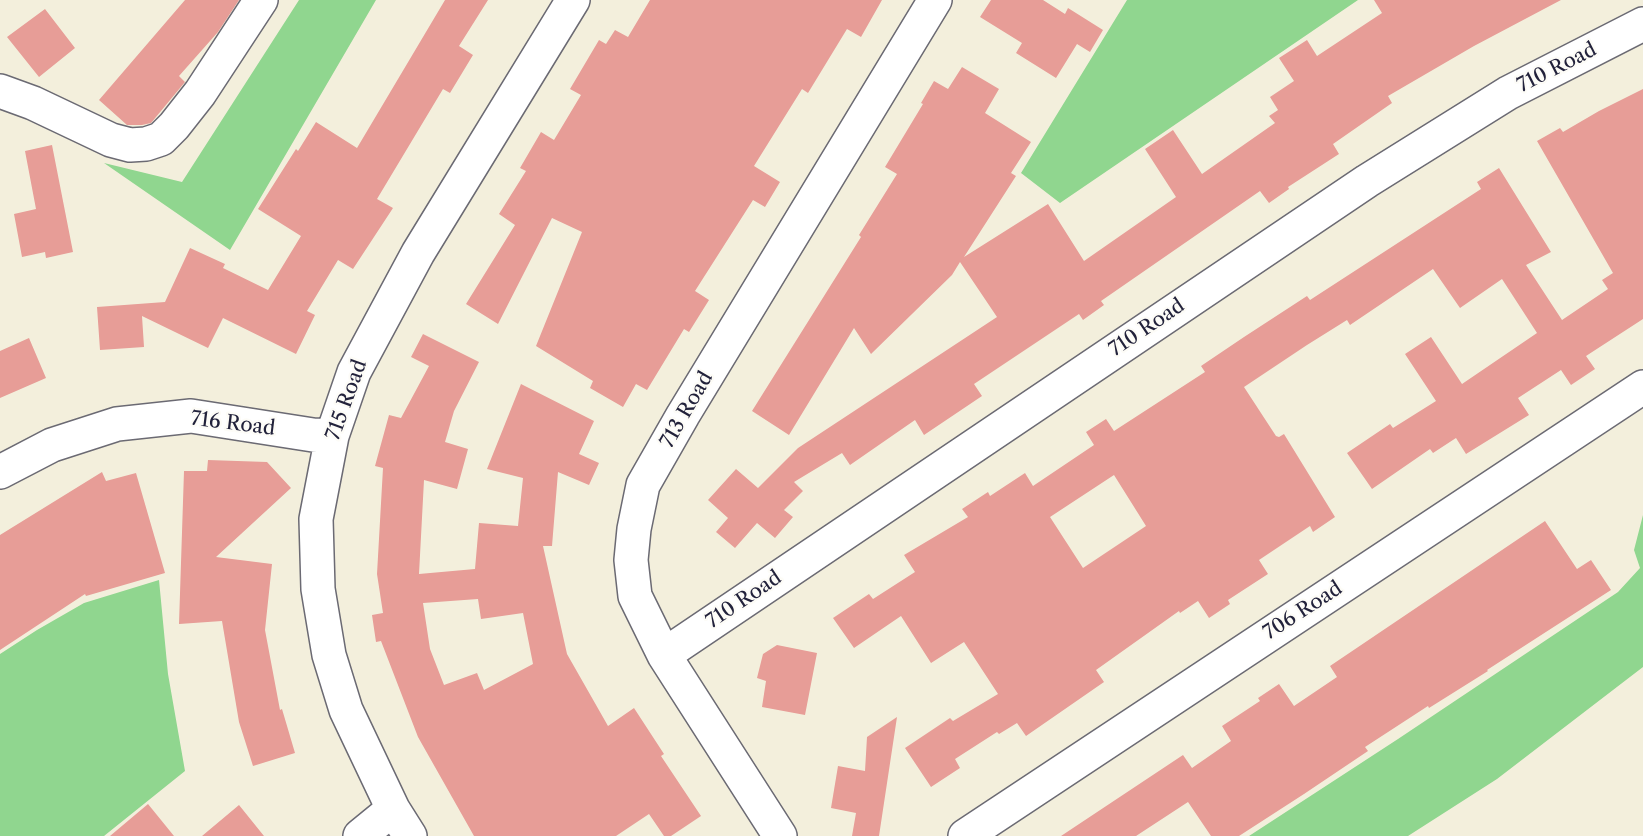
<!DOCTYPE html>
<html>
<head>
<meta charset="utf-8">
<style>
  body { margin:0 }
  canvas { display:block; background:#f3efdc }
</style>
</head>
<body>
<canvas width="1643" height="836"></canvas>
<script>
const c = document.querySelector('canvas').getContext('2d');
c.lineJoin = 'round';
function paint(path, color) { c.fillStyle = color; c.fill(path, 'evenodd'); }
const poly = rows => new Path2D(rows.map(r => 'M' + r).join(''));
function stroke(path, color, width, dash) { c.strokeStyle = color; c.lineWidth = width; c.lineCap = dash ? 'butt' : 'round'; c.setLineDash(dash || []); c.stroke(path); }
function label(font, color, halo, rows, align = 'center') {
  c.font = font + ' "Libre Caslon Text",serif'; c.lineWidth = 4.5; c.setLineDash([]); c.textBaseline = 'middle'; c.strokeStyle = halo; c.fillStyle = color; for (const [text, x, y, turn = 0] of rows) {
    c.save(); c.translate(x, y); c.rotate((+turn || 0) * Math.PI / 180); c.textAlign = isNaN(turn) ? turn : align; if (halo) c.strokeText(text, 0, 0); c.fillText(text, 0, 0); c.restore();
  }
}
paint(poly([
  [299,0,376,0,230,250,104,163,182,182],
  [1127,0,1358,0,1060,203,1021,173],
  [1643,515,1643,667,1497,779,1408,836,1249,836,1398,739,1618,592,1640,568,1634,550],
  [159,580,168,674,185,771,104,836,0,836,0,654,37,630,84,603]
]), '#90d68f');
paint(poly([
  [185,0,239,0,218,32,179,76,185,82,151,123,142,125,127,125,99,100],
  [445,0,488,0,459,46,473,55,450,93,443,89,377,199,393,208,353,269,338,260,307,311,315,315,296,354,223,318,208,348,142,316,144,347,100,350,97,307,165,302,190,248,225,264,223,268,268,290,301,236,258,209,296,149,298,151,316,122,357,148],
  [650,0,882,0,861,37,847,29,808,93,802,89,754,166,780,182,765,207,753,200,695,291,709,300,689,332,684,329,647,390,636,384,623,407,590,388,593,381,536,346,582,232,552,218,498,324,466,304,515,225,499,214,526,171,520,168,541,132,554,140,581,95,570,89,599,40,606,44,615,30,628,37],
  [991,0,1043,0,1065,14,1068,8,1103,30,1090,52,1077,44,1056,78,1016,53,1022,43,980,17],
  [1374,0,1561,0,1474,46,1388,96,1392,103,1333,144,1339,154,1288,187,1289,189,1269,203,1260,191,1101,301,1104,305,1083,320,1079,314,974,384,982,396,924,435,915,420,850,465,842,453,794,482,803,491,784,510,793,517,775,538,757,523,735,548,716,532,728,518,708,500,736,469,758,488,798,448,997,317,960,262,952,275,871,354,854,328,789,435,752,411,861,237,859,235,897,174,885,167,923,104,921,103,934,81,948,89,962,67,999,89,985,113,1031,142,1011,173,1016,176,964,257,1048,204,1084,261,1176,197,1145,149,1173,130,1202,174,1275,123,1269,116,1278,110,1270,97,1294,81,1279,58,1307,40,1317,56,1382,13],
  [45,9,75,48,39,77,7,37],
  [1643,89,1643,319,1586,356,1595,369,1571,385,1561,370,1518,398,1529,415,1466,454,1456,438,1433,453,1430,449,1372,489,1347,453,1390,424,1393,428,1436,401,1405,354,1431,337,1462,384,1537,333,1502,279,1460,308,1433,269,1350,325,1347,320,1307,345,1244,387,1276,436,1279,437,1284,434,1335,517,1313,532,1310,526,1259,560,1268,574,1228,600,1230,604,1209,618,1198,601,1180,613,1179,611,1096,670,1104,682,1026,736,1017,723,999,734,997,732,955,759,960,768,931,787,905,748,950,718,953,721,998,694,964,642,931,663,901,616,854,648,833,618,869,594,873,599,915,572,904,555,968,517,962,509,988,492,990,496,1025,473,1033,486,1094,445,1086,432,1106,419,1114,431,1205,372,1201,366,1244,337,1307,296,1310,300,1481,189,1477,182,1499,168,1551,252,1526,265,1562,320,1608,289,1602,280,1613,273,1537,141,1560,128,1563,132,1599,111],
  [1114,475,1146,526,1083,568,1050,517],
  [52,145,73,252,46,258,45,252,22,257,14,214,36,209,25,151],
  [423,334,479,362,454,411,445,442,468,449,457,489,424,480,419,574,475,569,479,523,518,526,523,478,487,469,521,384,594,421,579,454,599,463,589,485,558,472,552,546,543,546,567,654,608,726,634,708,664,754,661,756,701,816,671,836,664,836,649,814,616,836,474,836,418,737,381,641,376,642,372,615,383,613,377,574,383,468,375,466,389,415,401,418,429,366,411,357],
  [478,599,481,619,523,613,533,664,484,690,477,673,444,685,430,649,423,603],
  [29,338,46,378,0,398,0,351],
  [208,460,267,462,291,488,216,557,272,564,265,630,280,710,282,709,295,753,253,766,239,722,222,621,179,624,184,471,207,471],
  [102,472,106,481,136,473,165,573,86,596,85,594,0,650,0,535],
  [1545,521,1577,569,1591,560,1611,590,1487,670,1488,671,1429,708,1428,706,1365,747,1368,751,1304,794,1239,836,1211,836,1188,802,1136,836,1061,836,1183,755,1192,768,1231,741,1222,726,1260,701,1258,698,1279,684,1294,706,1337,677,1330,666],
  [777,645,817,653,805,715,762,707,766,681,757,678,763,654],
  [897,717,879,836,852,836,856,813,831,808,838,766,865,771,867,737],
  [148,804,174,836,110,836],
  [239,805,264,836,202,836]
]), '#e79d97');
const minor = poly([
  [0,91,33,103,111,140,130,145,146,144,161,139,174,126,200,93,261,0],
  [0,472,52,445,117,424,191,416,313,435,332,436],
  [664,655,1367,181,1508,93,1643,24],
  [360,836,393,809],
  [410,836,393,809,346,710,329,655,318,589,316,519,332,436,354,372,418,253,573,0],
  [780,836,664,655,635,596,631,560,634,529,643,485,683,415,935,0],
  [965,836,1643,387]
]);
stroke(minor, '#6b6a73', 36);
stroke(minor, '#fff', 33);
label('20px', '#22223b', '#fdfcf7', [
  ["710 Road",1557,68,-27],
  ["710 Road",1147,328,-34],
  ["715 Road",347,400,-70],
  ["713 Road",687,410,-60],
  ["716 Road",233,424,7],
  ["710 Road",744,600,-34],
  ["706 Road",1303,611,-33]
]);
</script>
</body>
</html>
